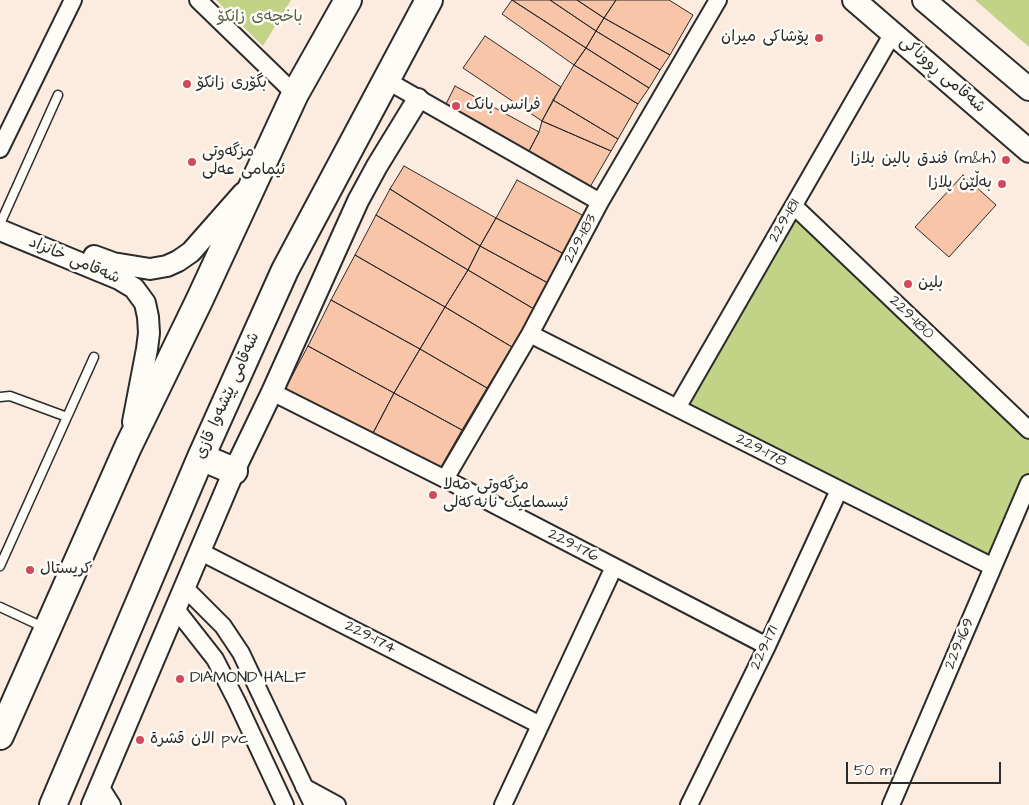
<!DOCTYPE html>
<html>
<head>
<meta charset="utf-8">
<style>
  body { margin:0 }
  #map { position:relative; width:1029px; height:805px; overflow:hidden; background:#fcece0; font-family:"Architects Daughter",sans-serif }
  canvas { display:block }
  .scale { position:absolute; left:846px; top:762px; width:155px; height:22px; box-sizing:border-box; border:2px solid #2b2b2b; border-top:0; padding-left:6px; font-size:15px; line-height:18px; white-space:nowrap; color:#2b2b2b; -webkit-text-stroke:4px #fdfcf7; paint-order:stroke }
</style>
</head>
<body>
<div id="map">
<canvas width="1029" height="805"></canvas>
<div class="scale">50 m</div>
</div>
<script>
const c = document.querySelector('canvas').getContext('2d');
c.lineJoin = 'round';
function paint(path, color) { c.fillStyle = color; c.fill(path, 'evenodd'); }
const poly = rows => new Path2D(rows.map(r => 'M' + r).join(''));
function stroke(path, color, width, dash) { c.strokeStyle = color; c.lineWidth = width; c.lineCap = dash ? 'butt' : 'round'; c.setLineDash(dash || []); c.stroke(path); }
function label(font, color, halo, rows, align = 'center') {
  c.font = font + ' "Architects Daughter","Playpen Sans Arabic",sans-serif'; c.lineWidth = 5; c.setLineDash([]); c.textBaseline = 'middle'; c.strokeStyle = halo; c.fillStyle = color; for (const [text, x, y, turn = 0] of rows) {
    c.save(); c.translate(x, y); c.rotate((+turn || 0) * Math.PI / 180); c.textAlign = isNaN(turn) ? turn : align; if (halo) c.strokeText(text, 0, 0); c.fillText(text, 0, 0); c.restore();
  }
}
paint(poly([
  [216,0,291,0,263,46],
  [975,0,1029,0,1029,47],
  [794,206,1029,430,1029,483,993,567,677,408]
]), '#c2d287');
const building = poly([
  [512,0,550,0,596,31,586,48,512,0],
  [512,0,586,48,574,65,502,14,512,0],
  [550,0,577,0,604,18,596,31,550,0],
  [577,0,616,0,604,18,577,0],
  [616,0,669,0,693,15,670,55,604,18,616,0],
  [604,18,670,55,660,70,596,31,604,18],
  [596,31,660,70,649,88,586,48,596,31],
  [485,36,561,87,542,121,463,68,485,36],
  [586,48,649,88,638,104,574,65,586,48],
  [574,65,638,104,618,139,553,100,574,65],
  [455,86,539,132,528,153,445,106,455,86],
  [553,100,618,139,611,151,542,121,553,100],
  [542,121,611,151,590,187,528,153,539,132,542,121],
  [404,166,496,218,480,246,390,189,404,166],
  [963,175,996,205,949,257,915,227,963,175],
  [517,180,584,216,564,254,496,218,517,180],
  [390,189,480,246,468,270,376,215,390,189],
  [376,215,468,270,445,307,355,255,376,215],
  [496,218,564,254,548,283,480,246,496,218],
  [480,246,548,283,534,309,468,270,480,246],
  [355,255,445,307,420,349,331,300,355,255],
  [468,270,534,309,512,347,445,307,468,270],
  [331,300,420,349,394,393,308,346,331,300],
  [445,307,512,347,487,388,420,349,445,307],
  [308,346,394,393,372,435,284,391,308,346],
  [420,349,487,388,462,430,394,393,420,349],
  [394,393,462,430,438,472,372,435,394,393]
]);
paint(building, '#f8c5a9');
stroke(building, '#2b2b2b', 1);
const service = poly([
  [0,224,58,95],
  [0,397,10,396,67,417],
  [0,566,94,357],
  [0,607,43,627]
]);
const minor = poly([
  [198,0,295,94],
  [386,80,600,202],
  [0,149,73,0],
  [794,206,1029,430],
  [530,334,993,567],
  [272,392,445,479,767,646],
  [677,408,893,33],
  [445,479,530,334,600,202,718,0],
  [199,551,540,725],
  [184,587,223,626,241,653,313,805],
  [175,608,215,659,237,702,285,805],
  [100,786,112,805],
  [304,787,337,805],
  [503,805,614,567],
  [689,805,767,646,839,490],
  [891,805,1029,483]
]);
const tertiary = poly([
  [0,230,119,279,134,288,145,303,148,317,149,333,147,349,133,422],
  [94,256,113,263,150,269,167,266,178,261,191,252,243,193],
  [92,805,234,471,272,392,358,201,377,166,418,99]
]);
const secondary = poly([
  [854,0,1029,151],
  [924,0,1029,89]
]);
const trunk = poly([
  [201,457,234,471],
  [0,736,128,447,199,301,295,94,348,0],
  [53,805,201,457,285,270,429,0]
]);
stroke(service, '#2b2b2b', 11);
stroke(minor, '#2b2b2b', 20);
stroke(tertiary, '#2b2b2b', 24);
stroke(secondary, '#2b2b2b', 26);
stroke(trunk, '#2b2b2b', 30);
stroke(service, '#fdfcf7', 8);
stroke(minor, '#fdfcf7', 16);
stroke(tertiary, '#fdfcf7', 20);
stroke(secondary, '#fdfcf7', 22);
stroke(trunk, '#fdfcf7', 26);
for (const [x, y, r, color] of [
  [819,38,5,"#d1495b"],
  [187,84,5,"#d1495b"],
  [456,106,5,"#d1495b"],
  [1006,160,5,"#d1495b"],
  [192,162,5,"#d1495b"],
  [1002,184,5,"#d1495b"],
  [908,284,5,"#d1495b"],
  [433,495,5,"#d1495b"],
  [30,570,5,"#d1495b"],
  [180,679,5,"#d1495b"],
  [140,740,5,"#d1495b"]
]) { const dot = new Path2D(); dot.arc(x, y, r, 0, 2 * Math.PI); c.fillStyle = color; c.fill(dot); stroke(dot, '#fdfcf7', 2); }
label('16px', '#585d47', '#fdfcf7', [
  ["باخچەی زانکۆ",260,18]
]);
label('16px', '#2b2b2b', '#fdfcf7', [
  ["پۆشاکی ميران",809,38,"right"],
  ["بگۆری زانكۆ",197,84],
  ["فرانس بانک",466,106],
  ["مزگەوتی",202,153],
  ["ئیمامی عەلی",202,171],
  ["فندق بالين بلازا (m&h)",996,160,"right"],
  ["بەڵێن پلازا",992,184,"right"],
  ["بلين",918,284],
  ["مزگەوتی مەلا",443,486],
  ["ئیسماعیک نانەکەلی",443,504],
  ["كريستال",40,570],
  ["DIAMOND HALF",190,679],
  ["الان قشرة pvc",150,740]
], 'left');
label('16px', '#2b2b2b', '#fdfcf7', [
  ["شەقامی ڕووناکی",942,75,41],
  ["229-181",785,221,-60],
  ["229-183",581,239,-62],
  ["شەقامی خانزاد",74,261,23],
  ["229-180",911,318,44],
  ["شەقامی پێشەوا قازی",228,396,-66],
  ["229-178",761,451,27],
  ["229-176",573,546,27],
  ["229-174",370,638,27],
  ["229-169",960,644,-67],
  ["229-171",765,648,-65]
]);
</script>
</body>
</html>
